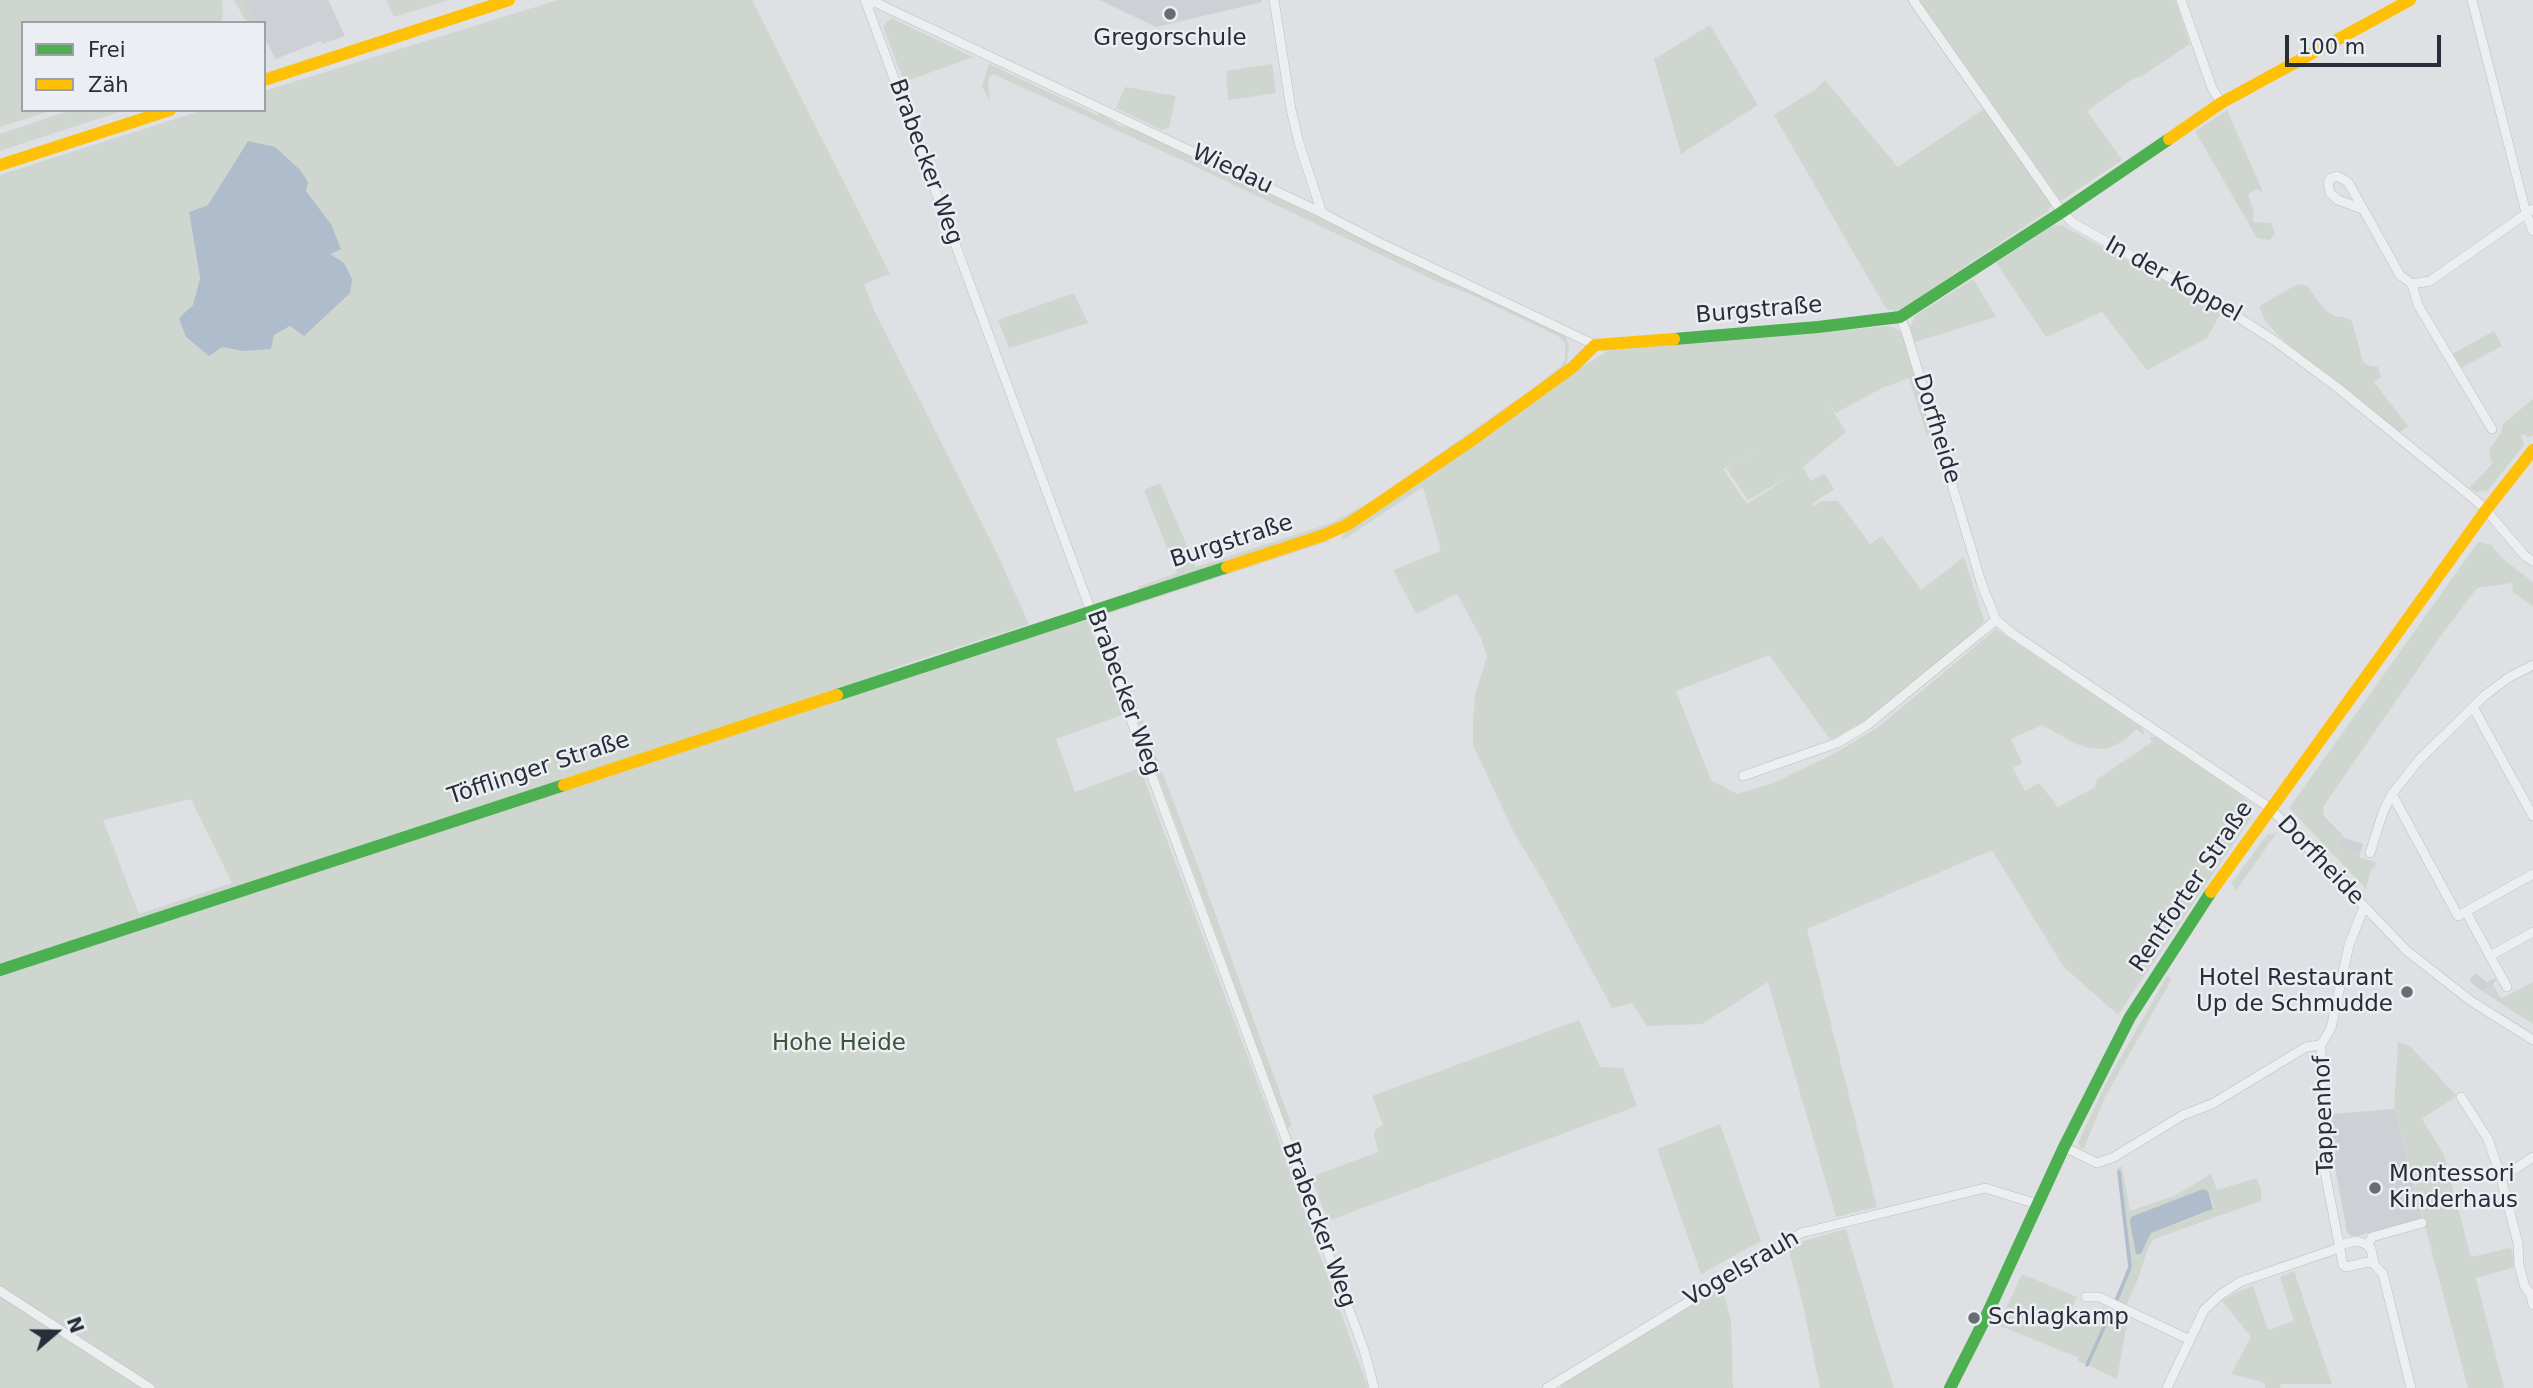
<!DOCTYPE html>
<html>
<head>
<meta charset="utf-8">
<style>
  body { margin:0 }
  #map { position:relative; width:2533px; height:1388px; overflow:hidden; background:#dee0e3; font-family:"DejaVu Sans",sans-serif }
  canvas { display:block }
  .legend { position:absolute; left:21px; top:21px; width:245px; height:91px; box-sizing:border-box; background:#ebeef3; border:2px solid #9da1a9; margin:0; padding:9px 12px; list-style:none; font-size:21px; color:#282e39 }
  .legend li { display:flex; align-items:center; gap:14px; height:35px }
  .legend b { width:35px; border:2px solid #9da1a9 }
  .north { position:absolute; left:21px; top:1297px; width:70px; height:70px; -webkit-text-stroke:5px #ebeef3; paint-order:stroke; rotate:70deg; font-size:19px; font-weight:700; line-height:28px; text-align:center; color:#282e39 }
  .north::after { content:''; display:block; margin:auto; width:24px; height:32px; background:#282e39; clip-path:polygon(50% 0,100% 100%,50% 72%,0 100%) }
  .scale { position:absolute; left:2285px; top:35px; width:156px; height:32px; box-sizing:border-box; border:4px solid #282e39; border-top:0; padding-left:9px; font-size:21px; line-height:24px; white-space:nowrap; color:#282e39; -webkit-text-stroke:5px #ebeef3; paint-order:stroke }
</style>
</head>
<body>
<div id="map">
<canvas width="2533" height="1388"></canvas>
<ul class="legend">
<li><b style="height:9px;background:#4caf50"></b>Frei</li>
<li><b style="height:9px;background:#ffc107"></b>Zäh</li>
</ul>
<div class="north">N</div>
<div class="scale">100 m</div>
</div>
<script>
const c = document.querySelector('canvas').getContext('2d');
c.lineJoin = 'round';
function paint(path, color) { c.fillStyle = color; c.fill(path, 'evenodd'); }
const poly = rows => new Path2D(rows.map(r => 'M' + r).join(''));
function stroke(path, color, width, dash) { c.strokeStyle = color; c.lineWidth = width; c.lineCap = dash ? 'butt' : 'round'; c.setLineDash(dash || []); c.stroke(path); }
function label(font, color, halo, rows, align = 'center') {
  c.font = font + ' "DejaVu Sans",sans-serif'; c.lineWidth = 5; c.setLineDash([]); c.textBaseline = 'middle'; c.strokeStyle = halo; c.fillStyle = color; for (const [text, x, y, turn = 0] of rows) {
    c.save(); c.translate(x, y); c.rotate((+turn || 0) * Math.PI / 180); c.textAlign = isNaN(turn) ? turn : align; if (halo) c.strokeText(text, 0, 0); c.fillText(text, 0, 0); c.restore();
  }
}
paint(poly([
  [243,0,328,0,345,36,322,44,321,41,276,59,264,38,264,23,256,23],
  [1100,0,1262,0,1262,2,1156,27],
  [2342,837,2363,844,2360,854,2339,847],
  [2475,973,2487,982,2497,977,2493,985,2482,991,2469,981],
  [2394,1109,2423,1220,2352,1237,2347,1232,2333,1157,2332,1114]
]), '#cdd0d5');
paint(poly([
  [0,0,222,0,223,14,221,23,23,23,23,110,53,110,0,127],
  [234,0,243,0,256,23,247,23],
  [386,0,449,0,394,17],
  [558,0,752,0,890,274,864,284,874,310,994,547,1029,624,888,670,892,680,1088,620,1122,715,1056,739,1075,792,1140,768,1274,1127,1368,1388,0,1388,0,175,203,110,264,110,264,91],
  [248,141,306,191,331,224,330,254,291,326,243,351,222,347,179,318,193,305,200,278,189,212,208,205],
  [191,799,232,883,139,914,103,820],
  [1918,0,2175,0,2190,44,2140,77,2134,78,2087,111,2122,160,2061,201],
  [891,18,973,57,904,82,883,26],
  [1710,25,1758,105,1681,154,1654,59],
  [989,64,1097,115,1102,114,1118,125,1134,129,1565,335,1569,346,1566,367,1348,521,1140,591,1138,587,1177,573,1144,490,1160,483,1196,567,1331,523,1372,501,1532,389,1561,366,1565,359,1565,343,1558,336,1468,293,1440,283,1169,154,993,74,989,77,988,84,990,101,982,86],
  [1272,64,1276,93,1228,100,1226,71],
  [1825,80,1898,167,1985,108,2051,203,2051,207,2048,211,1903,308,1896,311,1889,310,1885,307,1774,115,1816,89],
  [1125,87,1176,96,1169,127,1162,130,1116,108],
  [71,110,125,110,0,151,0,134],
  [2227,110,2263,192,2255,189,2248,195,2254,211,2253,222,2271,223,2275,233,2270,240,2257,238,2195,131],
  [2061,225,2222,311,2207,338,2147,370,2102,312,2046,337,1996,263,2052,226],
  [1973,279,1996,317,1915,342,1910,328,1915,316],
  [2298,284,2307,286,2325,310,2335,316,2348,318,2352,321,2363,362,2370,366,2378,367,2381,377,2374,382,2408,426,2400,432,2293,349,2266,323,2259,306],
  [1074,293,1088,323,1009,348,998,320],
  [1889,326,1900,331,1903,337,1931,433,1927,436,1909,378,1882,388,1836,413,1829,404,1846,432,1803,467,1811,481,1824,473,1834,489,1812,504,1814,506,1821,501,1838,501,1870,544,1882,536,1921,590,1964,557,1984,621,1969,638,1873,716,1835,738,1830,739,1769,655,1676,691,1711,780,1737,794,1771,784,1832,755,1877,728,1996,629,2142,728,2144,732,2144,735,2136,729,2124,741,2105,749,2090,748,2076,744,2042,725,2011,739,2022,763,2013,768,2025,791,2039,783,2058,807,2095,787,2097,779,2152,742,2149,737,2156,737,2238,793,2250,803,2252,814,2251,818,2118,1015,2063,966,1992,850,1807,929,1877,1207,1836,1217,1768,982,1702,1024,1647,1026,1632,1003,1612,1008,1545,884,1514,833,1473,745,1473,719,1476,692,1487,656,1481,638,1457,594,1416,614,1393,570,1441,551,1423,487,1343,540,1341,536,1585,365,1609,350],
  [1756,449,1726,468,1748,500,1792,475,1747,504,1723,469],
  [2494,331,2502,346,2461,368,2452,354],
  [2533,399,2533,435,2529,438,2524,434,2521,436,2524,445,2488,490,2476,492,2470,487,2492,464,2489,450,2501,433,2503,424],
  [1326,539,1331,544,1326,542,1107,614,1106,624,1199,869,1292,1126,1287,1128,1101,620,1106,611],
  [2478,542,2491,545,2503,559,2533,582,2533,606,2513,592,2512,583,2477,588,2440,637,2323,807,2324,816,2343,835,2339,847,2360,854,2360,858,2376,862,2375,867,2371,869,2366,889,2289,808],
  [2278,832,2275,835,2235,892,2232,882,2267,835],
  [2167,976,2172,979,2105,1097,2084,1148,2081,1148,2078,1143,2106,1083],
  [2533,982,2533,1024,2482,991,2493,985,2501,999],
  [1579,1020,1600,1067,1623,1068,1637,1106,1328,1221,1311,1177,1378,1152,1374,1133,1376,1129,1383,1125,1372,1096],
  [2398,1042,2410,1046,2457,1096,2422,1119,2444,1155,2471,1257,2511,1248,2516,1267,2476,1278,2504,1388,2468,1388,2394,1109],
  [1720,1124,1761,1241,1701,1274,1657,1149],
  [2122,1166,2130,1211,2174,1196,2211,1174,2217,1190,2257,1178,2261,1190,2261,1201,2154,1239,2148,1248,2138,1279,2126,1306,2114,1300,2129,1266,2117,1169],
  [2203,1189,2208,1191,2214,1207,2205,1213,2151,1233,2141,1254,2132,1217],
  [1846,1229,1875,1328,1894,1388,1820,1388,1802,1300,1791,1259,1789,1245],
  [2294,1271,2332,1384,2281,1384,2280,1388,2265,1388,2265,1383,2231,1374,2251,1337,2222,1301,2233,1294,2253,1286,2268,1330,2294,1321,2280,1277],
  [2022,1274,2077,1297,2070,1311,2096,1323,2103,1307,2128,1318,2117,1379,2078,1361,2079,1358,1998,1325],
  [1722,1285,1731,1321,1733,1388,1560,1388,1565,1381]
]), '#cfd6cf');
paint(poly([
  [248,141,275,147,300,170,308,182,306,191,331,224,341,249,330,254,344,263,352,279,350,293,304,336,290,326,274,335,271,349,243,351,222,347,209,356,186,337,179,318,193,305,200,278,189,212,208,205],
  [2203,1189,2208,1191,2213,1209,2151,1233,2141,1254,2136,1254,2130,1222,2131,1217]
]), '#afbccb');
stroke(poly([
  [2117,1299,2130,1267,2119,1172],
  [2087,1365,2111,1312]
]), '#afbccb', 3.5);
const street = poly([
  [865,0,1364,1350,1374,1388],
  [1274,0,1291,109,1299,143,1322,213],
  [1913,0,2062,212,2073,223,2224,308,2275,341,2338,388,2473,498,2486,510,2525,556,2533,561],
  [2181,0,2212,88,2221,103],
  [2472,0,2526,213,2533,231],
  [868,5,875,2,885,7,1322,213,1378,242,1595,345],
  [2362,209,2338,200,2330,193,2328,182,2331,178,2337,176,2348,182,2400,275,2412,284,2418,305,2492,429],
  [2412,284,2430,281,2533,209],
  [1900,317,1906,331,1982,585,1996,620,2013,634,2270,808,2407,951,2471,1001,2533,1040],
  [2473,707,2533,816],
  [1743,776,1837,743,1866,726,1996,620],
  [2392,794,2458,916,2533,874],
  [2370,853,2383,812,2392,794,2419,760,2484,696,2508,678,2533,665],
  [2364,907,2349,945,2331,1028,2321,1045,2324,1167,2343,1265,2346,1267,2368,1262,2374,1264,2383,1274,2411,1388],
  [2466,912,2507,987],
  [2490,956,2533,932],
  [2461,1097,2488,1139,2501,1178,2518,1243,2519,1265,2525,1287,2530,1293,2533,1305],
  [2064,1147,2097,1163,2114,1157,2183,1115,2212,1104,2306,1047,2321,1045],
  [2501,1178,2533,1157],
  [2339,1245,2356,1241,2366,1244,2371,1249,2374,1264],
  [2368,1245,2372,1237,2422,1223],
  [0,1291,150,1388],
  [2086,1297,2099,1297,2188,1339],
  [1547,1388,1801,1233,1985,1188,2037,1204],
  [2167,1388,2204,1310,2220,1295,2240,1282,2339,1248]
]);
stroke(street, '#bcbec1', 10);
stroke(street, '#edeeef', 9);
stroke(poly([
  [1674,339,1818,327,1900,317,2062,212,2169,139],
  [837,695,1227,567],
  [0,970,564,785],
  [1950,1388,1983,1323,2064,1147,2130,1017,2211,892]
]), '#4caf50', 12);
stroke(poly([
  [264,80,509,0],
  [2169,139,2221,103,2410,0],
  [0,165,170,110],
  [1227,567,1324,535,1347,525,1475,438,1573,367,1595,345,1674,339],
  [564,785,837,695],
  [2211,892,2486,510,2533,450]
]), '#ffc107', 12);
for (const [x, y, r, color] of [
  [1170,14,7,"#686c74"],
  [2407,992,7,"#686c74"],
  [2375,1188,7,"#686c74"],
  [1974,1318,7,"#686c74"]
]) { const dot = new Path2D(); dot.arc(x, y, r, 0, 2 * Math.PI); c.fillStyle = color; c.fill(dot); stroke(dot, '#ebeef3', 2.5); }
label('23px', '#282e39', '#ebeef3', [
  ["Gregorschule",1170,39,"center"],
  ["Hotel Restaurant",2393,979,"right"],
  ["Up de Schmudde",2393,1005,"right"],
  ["Montessori",2389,1175],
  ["Kinderhaus",2389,1201],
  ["Schlagkamp",1988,1318]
], 'left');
label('23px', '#282e39', '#ebeef3', [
  ["Brabecker Weg",925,162,70],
  ["Wiedau",1232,170,25],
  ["In der Koppel",2173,280,29],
  ["Burgstraße",1759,311,-5],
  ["Dorfheide",1936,429,73],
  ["Burgstraße",1232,542,-18],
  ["Brabecker Weg",1123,693,70],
  ["Töfflinger Straße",539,769,-18],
  ["Dorfheide",2320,861,46],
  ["Rentforter Straße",2192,887,-56],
  ["Tappenhof",2325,1115,-92],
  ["Brabecker Weg",1318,1225,70],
  ["Vogelsrauh",1742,1269,-30]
]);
label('23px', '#3c5337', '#ebeef3', [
  ["Hohe Heide",839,1044]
]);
</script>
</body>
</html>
